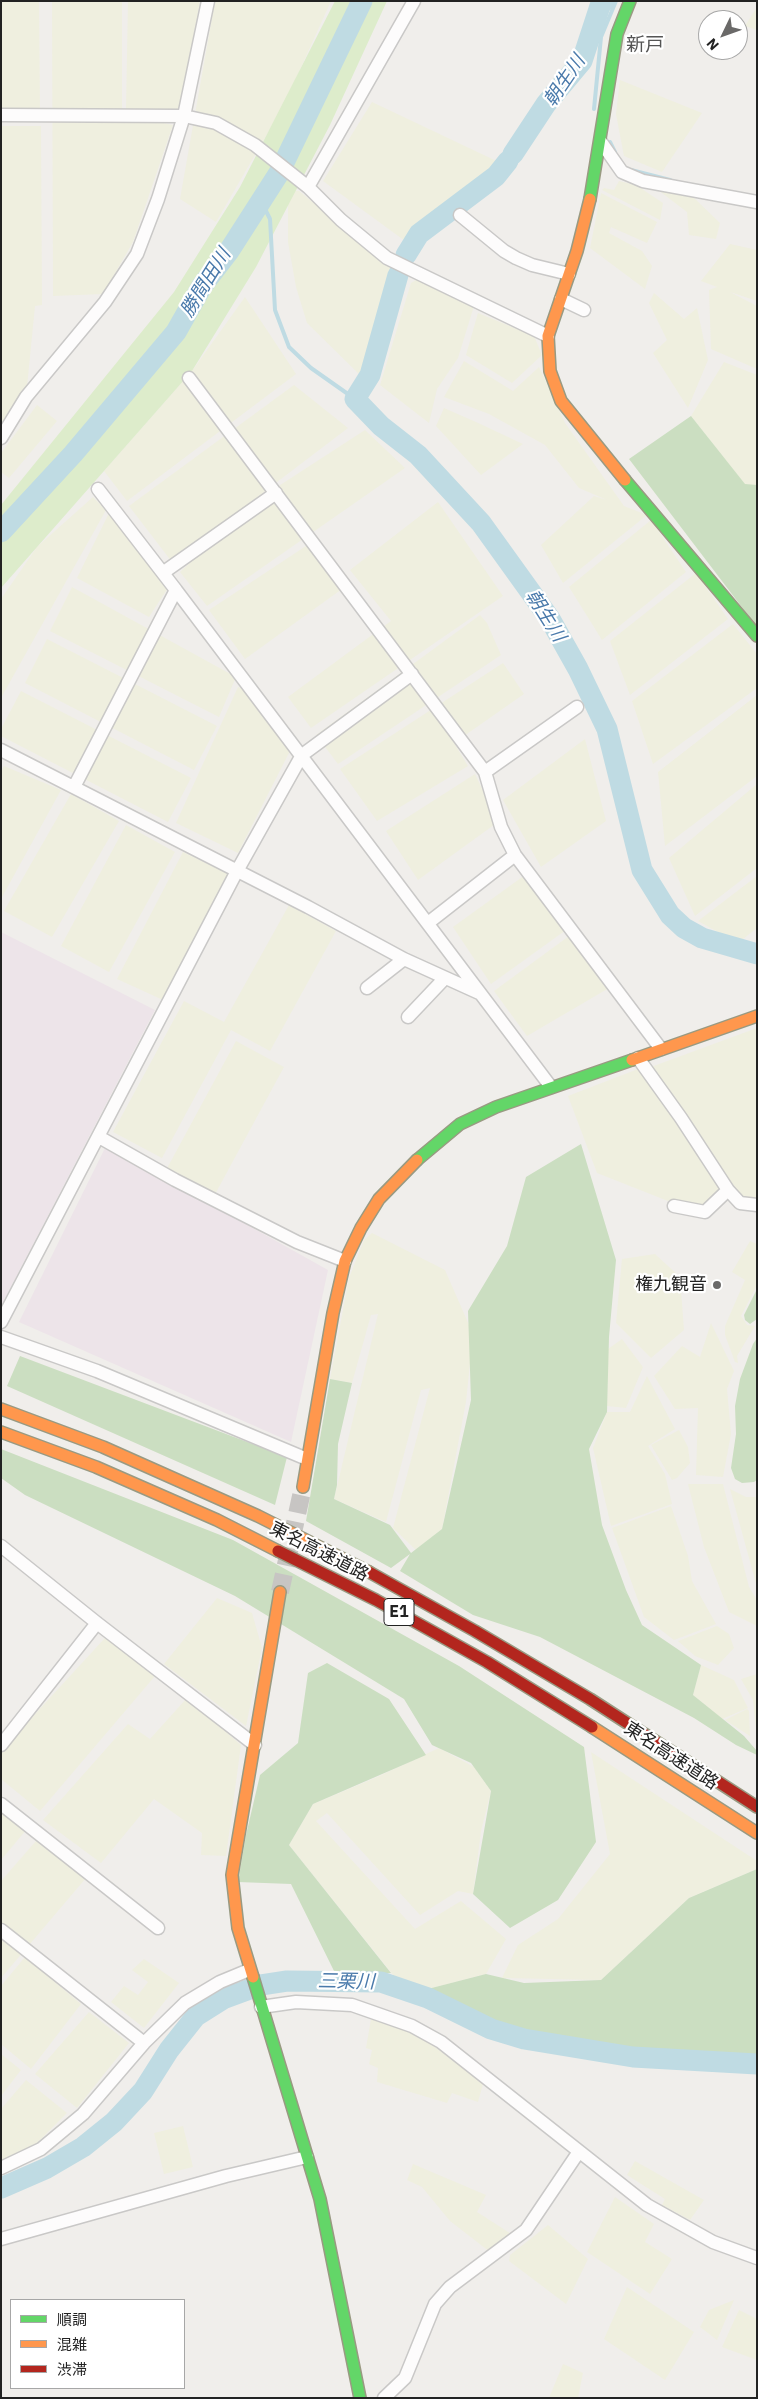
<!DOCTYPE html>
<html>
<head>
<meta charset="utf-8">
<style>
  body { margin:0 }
  #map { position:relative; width:758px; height:2399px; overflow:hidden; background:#f0eeeb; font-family:"IBM Plex Sans","Noto Sans JP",sans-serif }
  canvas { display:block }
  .frame { position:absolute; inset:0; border:2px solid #222; pointer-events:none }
  .legend { position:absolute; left:10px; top:2299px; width:175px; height:90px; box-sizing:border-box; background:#fff; border:1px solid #a7a7a7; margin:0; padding:6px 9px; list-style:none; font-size:15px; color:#222 }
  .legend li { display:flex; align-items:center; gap:10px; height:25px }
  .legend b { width:25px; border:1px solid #a7a7a7 }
  .north { position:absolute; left:698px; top:10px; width:50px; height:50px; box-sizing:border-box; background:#fff; border:1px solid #a7a7a7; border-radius:50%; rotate:228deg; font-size:14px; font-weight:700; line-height:20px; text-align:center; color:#222 }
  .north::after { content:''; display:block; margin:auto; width:18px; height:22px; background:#6a6968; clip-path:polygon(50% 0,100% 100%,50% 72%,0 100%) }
</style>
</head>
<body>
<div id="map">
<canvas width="758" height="2399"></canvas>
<div class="frame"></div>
<ul class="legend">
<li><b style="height:6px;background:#63d668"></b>順調</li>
<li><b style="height:6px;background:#ff974d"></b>混雑</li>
<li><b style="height:6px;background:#b3261e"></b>渋滞</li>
</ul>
<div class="north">N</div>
</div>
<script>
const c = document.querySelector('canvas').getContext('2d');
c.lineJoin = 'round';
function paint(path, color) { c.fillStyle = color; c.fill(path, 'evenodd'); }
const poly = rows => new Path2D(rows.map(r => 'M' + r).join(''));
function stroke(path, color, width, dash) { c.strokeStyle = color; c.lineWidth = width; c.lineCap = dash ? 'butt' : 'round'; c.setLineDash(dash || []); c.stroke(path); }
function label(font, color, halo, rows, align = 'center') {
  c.font = font + ' "IBM Plex Sans","Noto Sans JP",sans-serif'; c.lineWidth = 4.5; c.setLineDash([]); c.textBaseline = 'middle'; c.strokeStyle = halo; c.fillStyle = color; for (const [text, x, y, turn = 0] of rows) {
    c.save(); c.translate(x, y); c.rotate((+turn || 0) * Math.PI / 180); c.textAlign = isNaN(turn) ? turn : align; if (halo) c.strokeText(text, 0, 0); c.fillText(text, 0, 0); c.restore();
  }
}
paint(poly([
  [1,932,155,1010,1,1306],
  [106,1146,328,1270,291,1442,19,1322]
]), '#ede4e9');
paint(poly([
  [1,1,39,1,40,114,1,114],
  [52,1,122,1,122,114,173,125,133,242,103,294,53,296],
  [128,1,200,1,180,110,126,109],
  [215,1,331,1,284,105,216,222,180,199],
  [757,7,757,30,745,26],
  [620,80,702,113,662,172,624,156,616,114],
  [372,102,507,166,426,232,416,249,323,181],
  [1,126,41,126,42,305,35,306,26,397,1,430],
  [619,181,636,185,663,203,660,220,602,190,604,188,614,190],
  [288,190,299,191,404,276,362,377,307,323,296,287,288,242],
  [658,190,690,194,720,223,716,239,689,235,687,212],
  [601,193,657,222,647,243,611,227,609,233,642,251,652,266,645,289,590,248],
  [730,244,757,250,757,301,730,292,757,306,757,369,711,349,709,290,717,287,701,281],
  [416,280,474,306,458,358,437,389,429,423,380,385,411,283],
  [654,293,684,319,697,308,708,360,688,408,653,353,667,340,649,303],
  [245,297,296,374,127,501,104,471,192,371],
  [478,313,534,336,542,355,512,383,466,355],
  [464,361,513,391,539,367,565,423,624,506,647,515,563,583,541,545,594,496,607,500,579,488,545,445,489,414,444,397],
  [724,362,757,375,757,485,745,485,691,416],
  [294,385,348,428,172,562,129,506],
  [37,405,57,421,9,478,1,472,1,453],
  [444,408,476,422,523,444,481,475,436,426],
  [365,430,405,468,207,606,180,572,254,502],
  [93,497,106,510,1,698,1,599,37,547],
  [438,502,503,596,311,728,288,697,391,621,350,570],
  [110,511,168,588,149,617,77,578],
  [651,520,686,572,602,640,569,587],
  [309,544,342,589,245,659,209,610],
  [696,573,728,619,630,695,610,641],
  [72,587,236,677,219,717,50,631],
  [480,615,487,623,501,655,338,764,316,735],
  [733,624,757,654,757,688,653,764,632,701],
  [47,639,217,726,194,770,25,683],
  [503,663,524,694,454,743,468,766,377,821,340,769],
  [238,687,245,690,291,749,238,853,176,823],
  [21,691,191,778,168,822,1,736,1,729],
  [757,695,757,776,665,846,658,772],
  [585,739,606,821,541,867,503,800],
  [4,766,61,790,1,899,1,771],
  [475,774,498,822,418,880,386,831],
  [757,784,757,868,695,916,669,858],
  [71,794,119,821,52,937,4,911],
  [126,825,175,852,109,972,61,946],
  [183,852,229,874,163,1000,117,979],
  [525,875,566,930,491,984,453,927],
  [757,876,757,928,738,943,698,921],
  [289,905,336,931,270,1051,231,1030,162,1158,113,1132,184,1001,224,1022],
  [569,936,609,988,527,1036,494,991],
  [757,1028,757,1200,741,1197,651,1067],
  [236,1041,284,1067,213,1198,165,1172],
  [638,1069,723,1189,705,1209,668,1201,597,1173,568,1096],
  [372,1233,445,1270,473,1334,466,1402,442,1529,416,1550,393,1528,430,1388,421,1390,386,1522,334,1499,378,1314,371,1315,352,1383,330,1379,349,1278,364,1240],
  [750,1241,757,1244,757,1285,741,1316,747,1325,755,1326,737,1356,738,1363,735,1362,725,1335,725,1326,745,1280,732,1272],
  [655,1254,680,1277,684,1330,651,1358,616,1323,622,1259],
  [711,1323,734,1371,727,1389,731,1434,723,1477,696,1475,698,1408,675,1409,654,1376,682,1346,700,1357],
  [622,1339,643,1367,626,1408,607,1406,608,1349],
  [647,1376,675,1429,648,1446,665,1474,672,1504,611,1526,593,1448,607,1412,630,1412],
  [679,1430,688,1447,690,1463,677,1478,672,1480,651,1445],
  [688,1484,723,1484,749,1587,757,1600,757,1626,729,1612,704,1547],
  [730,1489,746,1497,757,1497,757,1587],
  [671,1506,688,1556,692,1581,716,1624,674,1640,644,1617,612,1528],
  [217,1598,252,1613,262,1648,246,1726,164,1664],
  [717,1626,729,1634,734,1648,718,1665,695,1656,678,1641],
  [105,1638,155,1676,40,1811,1,1779,1,1751],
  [701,1665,734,1680,748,1708,722,1719,693,1695],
  [757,1674,757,1738,753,1700,741,1679],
  [187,1698,241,1745,226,1856,201,1855,202,1833,154,1799,101,1863,43,1820,128,1724,150,1739],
  [747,1709,749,1711,750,1736,725,1720],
  [439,1748,474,1767,491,1791,481,1831,473,1894,458,1891,420,1915,327,1813,316,1821,415,1929,461,1901,506,1939,486,1974,429,1989,394,1976,289,1845,313,1804,375,1778],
  [591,1752,757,1861,757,1869,689,1898,601,1980,502,1978,518,1945,558,1919,610,1854],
  [1,1809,27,1829,1,1860],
  [36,1841,86,1878,1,1978,1,1881],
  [25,1957,81,2004,31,2069,1,2044,1,1986],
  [144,1959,179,1983,144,2028,111,2002,124,1986,138,1995,148,1982,132,1970],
  [89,2012,129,2043,77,2108,35,2074],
  [371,2019,421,2036,483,2084,478,2102,452,2093,447,2103,377,2082,378,2068,369,2064,372,2050,366,2048],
  [1,2054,21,2070,1,2096],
  [26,2080,67,2113,34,2146,1,2161,1,2109],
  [183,2126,193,2167,164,2174,154,2133],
  [635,2161,704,2200,690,2220,662,2205,665,2199,627,2175],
  [413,2164,486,2195,477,2212,516,2237,490,2252,450,2221,422,2187,407,2180],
  [615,2197,654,2224,645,2242,672,2259,650,2294,587,2252],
  [548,2225,588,2259,566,2304,509,2261,510,2255],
  [627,2287,694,2332,665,2380,604,2339],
  [734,2300,717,2340,700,2327,709,2310],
  [739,2310,757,2319,757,2360,722,2347],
  [563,2364,583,2373,578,2398,549,2398]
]), '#efefdf');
paint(poly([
  [335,1,387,1,330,125,256,267,192,371,1,588,1,505,174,292,240,187]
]), '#ddeccb');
paint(poly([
  [691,416,745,484,757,485,757,627,629,459],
  [581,1144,616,1260,609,1337,607,1412,589,1449,602,1525,626,1590,642,1625,701,1665,693,1695,744,1736,757,1751,757,1755,736,1745,694,1718,540,1637,473,1615,400,1571,410,1554,391,1568,306,1521,330,1379,352,1383,338,1444,337,1485,334,1499,390,1525,411,1553,442,1529,471,1400,468,1311,507,1246,526,1177],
  [757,1289,757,1319,750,1324,745,1320,744,1315],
  [757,1338,757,1480,754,1482,742,1483,735,1479,731,1468,736,1434,735,1406,740,1379,753,1344],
  [20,1356,287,1457,275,1505,7,1386],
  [1,1449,233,1540,459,1666,584,1747,596,1842,558,1900,510,1928,473,1894,491,1791,471,1763,432,1745,404,1699,235,1596,25,1495,1,1478],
  [327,1663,389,1699,426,1755,313,1804,289,1845,391,1973,336,1975,291,1884,238,1882,246,1835,260,1775,298,1743,308,1673],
  [757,1869,757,2059,662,2059,531,2044,420,1991,486,1974,524,1983,601,1980,689,1898]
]), '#cbdec1');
stroke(poly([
  [594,109,601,37,616,1],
  [610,142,615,152],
  [631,170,670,180],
  [261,201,270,219,275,310,289,347,311,368,355,399]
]), '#bfdbe3', 4);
stroke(poly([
  [513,154,546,104,582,61,600,6,604,1],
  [406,255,419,234,496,176,508,161],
  [398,275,370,375,355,399,381,426,418,455,481,523,550,619,578,669,607,729,642,870,670,915,684,928,702,938,757,954],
  [1,532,73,454,176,332,202,286,229,251,279,173,362,1],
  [1,2188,47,2168,83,2147,114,2122,143,2091,169,2050,196,2016,223,1999,261,1985,287,1981,381,1982,428,1998,491,2029,524,2039,633,2057,757,2064]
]), '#bfdbe3', 21);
stroke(poly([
  [280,1592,303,1487]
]), '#c7c5c3', 18, [18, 9]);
const street = poly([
  [1,115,184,116,216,123,255,145,308,187,341,220,387,258,548,336],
  [601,142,622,172,643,181,757,202],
  [308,187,414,1],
  [460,215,504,251,516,258,532,265,569,274],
  [561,299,584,310],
  [189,378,485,772,501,827,515,855,661,1049],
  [1,438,26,397,105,302,137,254,158,199,184,116,208,1],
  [164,572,276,493],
  [176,590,551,1087],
  [1,750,308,907,404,959,479,993],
  [485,772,577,707],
  [74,787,176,590,98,489],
  [428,923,515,855],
  [367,988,404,959],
  [408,1017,444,979],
  [638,1058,681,1118,728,1190,740,1203,757,1205],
  [99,1137,175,1180,297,1242,345,1261],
  [674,1206,705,1212,728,1190],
  [1,1322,237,871,302,755,412,674],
  [1,1337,97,1371,307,1459],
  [1,1546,97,1623,255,1745],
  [1,1745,97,1623],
  [1,1804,158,1928],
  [1,1930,144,2043],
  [261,2007,296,2002,352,2005,412,2026,441,2042,647,2205,713,2242,757,2258],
  [1,2168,41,2149,83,2114,144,2043,185,2003,220,1982,249,1970],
  [1,2239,226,2176,307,2157],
  [384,2398,405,2378,435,2304,450,2287,526,2230,578,2153]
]);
const fast = poly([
  [590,199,617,34,630,1],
  [625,480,757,636],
  [417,1160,460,1124,496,1107,632,1060],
  [253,1977,320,2199,360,2398]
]);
const slow = poly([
  [590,199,577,251,548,336,550,371,561,401,625,480],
  [632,1060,757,1016],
  [1,1409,103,1447,258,1516,369,1572],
  [1,1432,96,1467,217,1520,278,1551],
  [303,1487,333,1313,345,1261,361,1228,379,1199,417,1160],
  [592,1727,757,1833],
  [253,1977,238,1928,232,1875,280,1592]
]);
const jam = poly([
  [278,1551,376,1600,487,1662,592,1727],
  [369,1572,475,1631,590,1699,757,1807]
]);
stroke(street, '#c9c8c7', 15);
stroke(fast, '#999a82', 14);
stroke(slow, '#999a82', 14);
stroke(jam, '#999a82', 14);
stroke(street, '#fdfcfc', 12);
stroke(fast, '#63d668', 11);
stroke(slow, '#ff974d', 11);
stroke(jam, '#b3261e', 11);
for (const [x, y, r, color] of [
  [717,1285,5,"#6a6968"]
]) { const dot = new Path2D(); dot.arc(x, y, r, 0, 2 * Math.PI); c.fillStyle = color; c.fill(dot); stroke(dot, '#fff', 2); }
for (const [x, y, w] of [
  [399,1612,30]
]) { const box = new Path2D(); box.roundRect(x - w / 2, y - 13.5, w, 27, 4); c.fillStyle = '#fff'; c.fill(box); stroke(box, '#222', 1); }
label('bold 16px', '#222', null, [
  ["E1",399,1612]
]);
label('18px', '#222', '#fff', [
  ["権九観音",707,1285]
], 'right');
label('18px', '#222', '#fff', [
  ["東名高速道路",319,1552,27],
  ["東名高速道路",671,1756,33]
]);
label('19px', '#555', '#fff', [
  ["新戸",645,46]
]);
label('italic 19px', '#4a7aab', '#fff', [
  ["朝生川",565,81,-56],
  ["勝間田川",206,283,-58],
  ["朝生川",545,616,58],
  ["三栗川",346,1982,1]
]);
</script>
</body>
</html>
